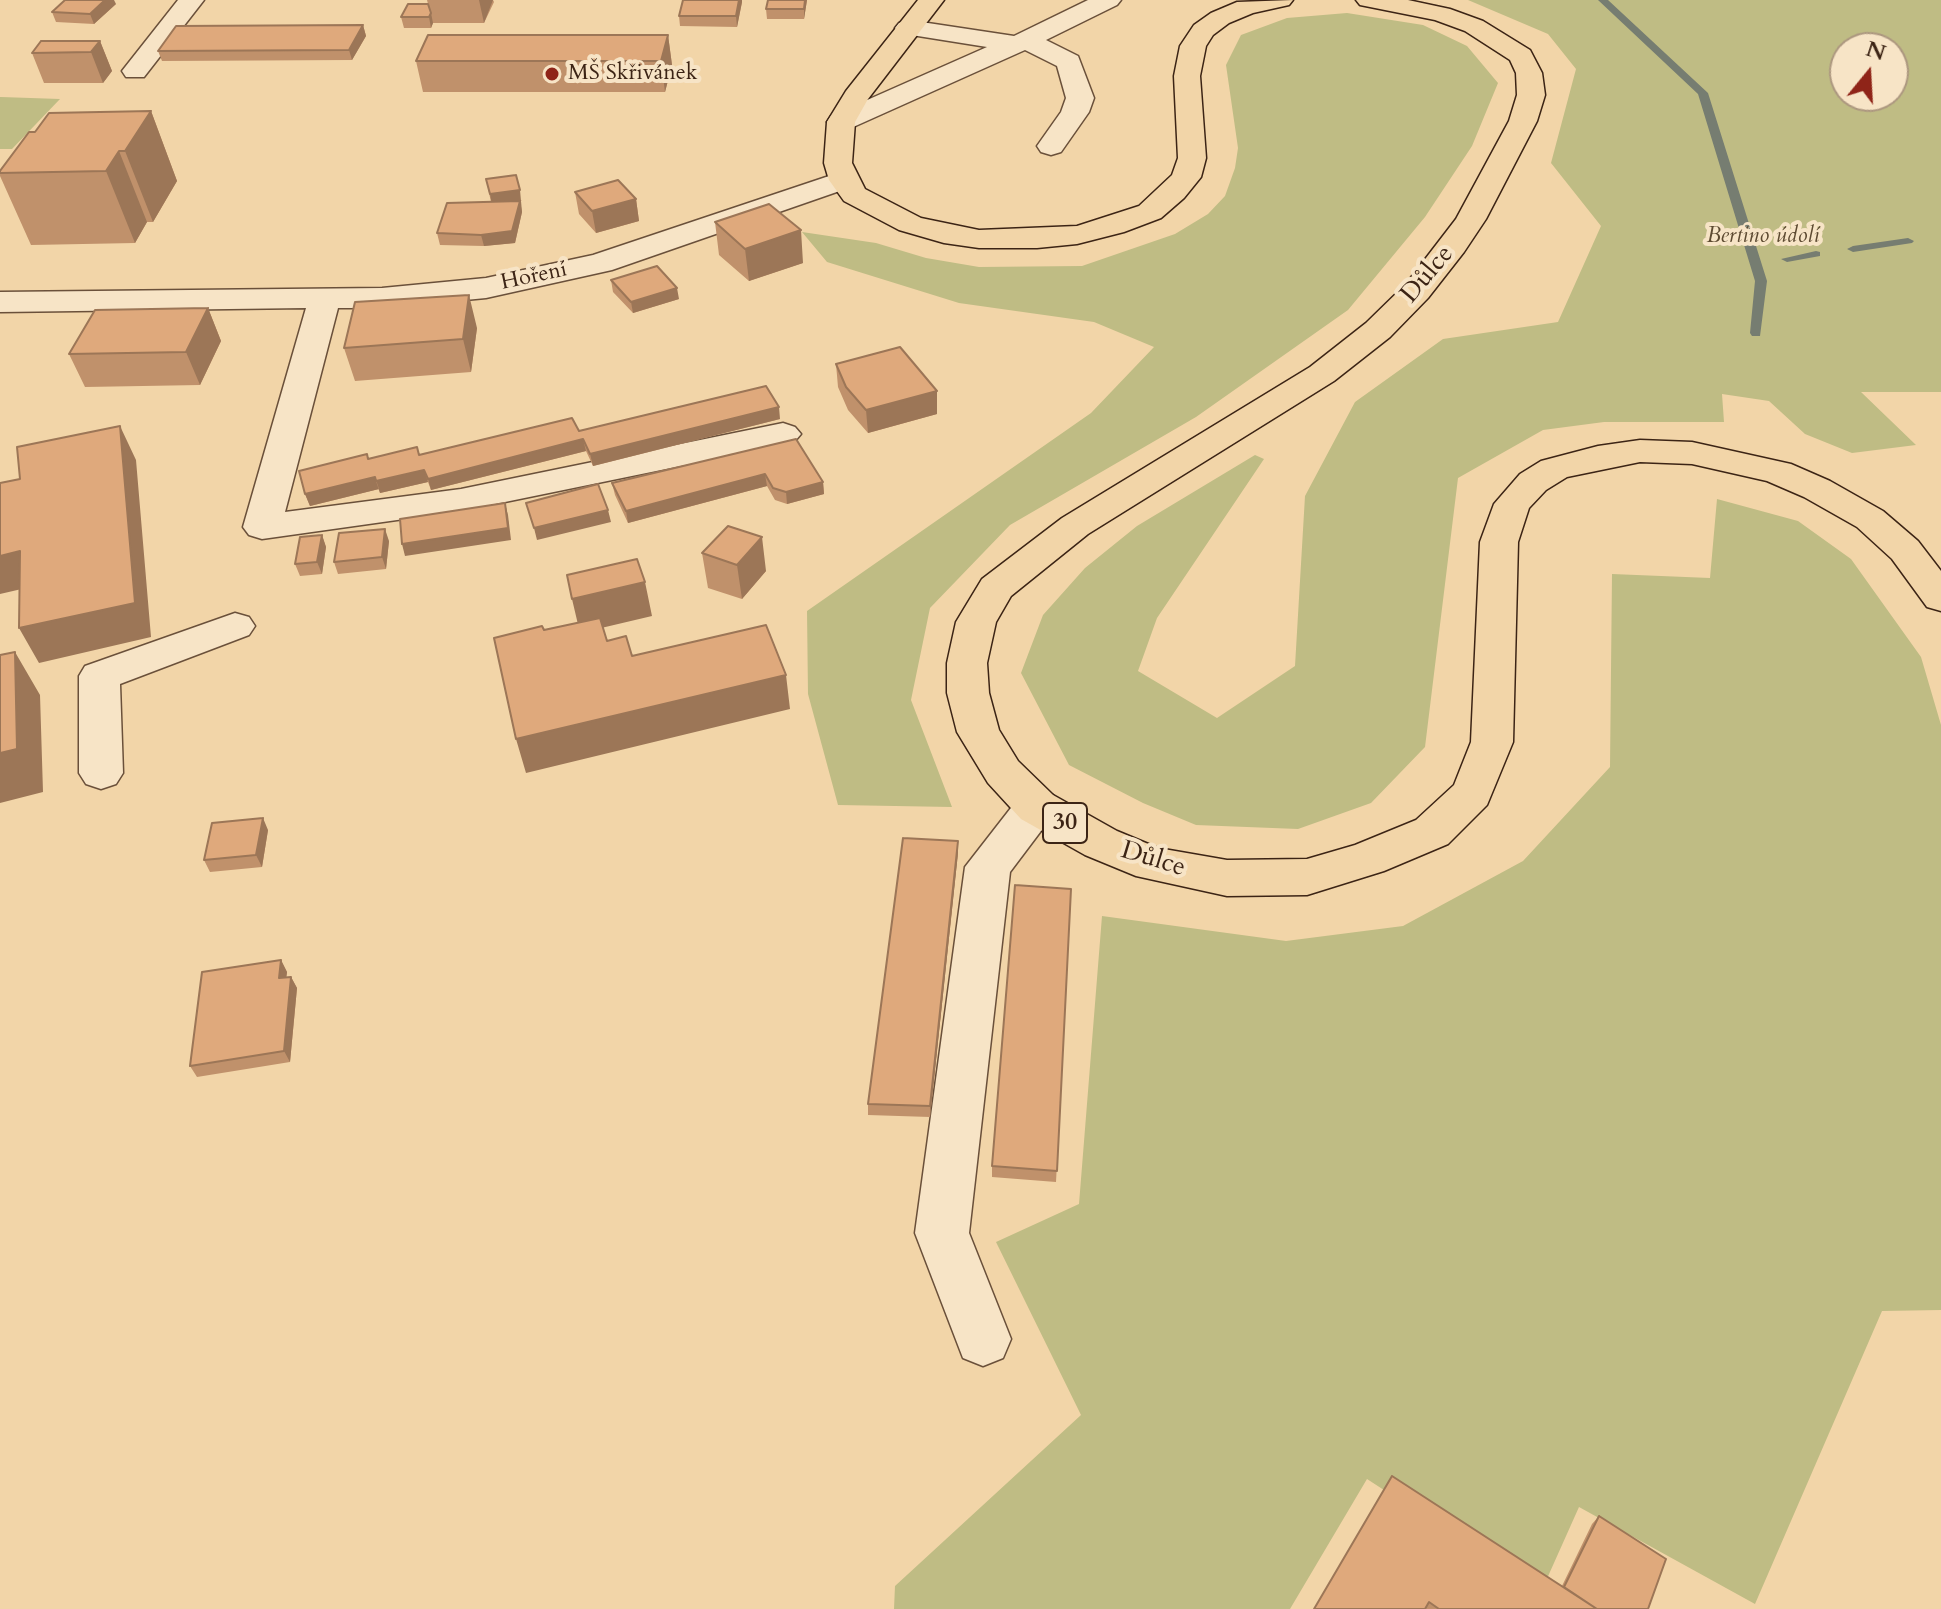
<!DOCTYPE html>
<html>
<head>
<meta charset="utf-8">
<style>
  body { margin:0 }
  #map { position:relative; width:1941px; height:1609px; overflow:hidden; background:#f2d5a8; font-family:Cardo,serif }
  canvas { display:block }
  .north { position:absolute; left:1829px; top:32px; width:80px; height:80px; box-sizing:border-box; background:#f7e4c6; border:2px solid #ac977f; border-radius:50%; rotate:18deg; font-size:22px; font-weight:700; line-height:32px; text-align:center; color:#3c2415 }
  .north::after { content:''; display:block; margin:auto; width:28px; height:36px; background:#8f2418; clip-path:polygon(50% 0,100% 100%,50% 72%,0 100%) }
</style>
</head>
<body>
<div id="map">
<canvas width="1941" height="1609"></canvas>
<div class="north">N</div>
</div>
<script>
const c = document.querySelector('canvas').getContext('2d');
c.lineJoin = 'round';
function paint(path, color) { c.fillStyle = color; c.fill(path, 'evenodd'); }
const poly = rows => new Path2D(rows.map(r => 'M' + r).join(''));
function stroke(path, color, width, dash) { c.strokeStyle = color; c.lineWidth = width; c.lineCap = dash ? 'butt' : 'round'; c.setLineDash(dash || []); c.stroke(path); }
function label(font, color, halo, rows, align = 'center') {
  c.font = font + ' Cardo,serif'; c.lineWidth = 8; c.setLineDash([]); c.textBaseline = 'middle'; c.strokeStyle = halo; c.fillStyle = color; for (const [text, x, y, turn = 0] of rows) {
    c.save(); c.translate(x, y); c.rotate((+turn || 0) * Math.PI / 180); c.textAlign = isNaN(turn) ? turn : align; if (halo) c.strokeText(text, 0, 0); c.fillText(text, 0, 0); c.restore();
  }
}
paint(poly([
  [1468,0,1941,0,1941,392,1861,392,1916,445,1852,453,1805,434,1769,401,1722,394,1724,422,1604,422,1543,430,1458,478,1425,747,1371,803,1298,829,1196,825,1143,803,1069,765,1021,673,1043,615,1085,568,1137,526,1255,455,1264,459,1157,618,1138,671,1217,718,1295,666,1305,496,1355,402,1443,339,1558,322,1601,226,1551,163,1576,69,1548,34],
  [1845,48,1893,48,1893,96,1845,96],
  [1347,13,1423,25,1467,46,1498,83,1472,146,1425,217,1348,310,1196,417,1010,525,930,608,911,700,952,807,838,805,808,694,807,611,1091,413,1154,347,1094,322,959,303,827,262,802,232,876,243,926,258,979,267,1082,266,1175,234,1208,214,1225,196,1235,168,1238,148,1226,65,1241,35,1287,18],
  [0,97,1,97,60,99,12,149,0,149],
  [1717,499,1798,521,1851,559,1921,657,1941,725,1941,1310,1882,1311,1755,1604,1579,1507,1541,1592,1367,1479,1290,1609,894,1609,895,1586,1081,1415,996,1242,1079,1204,1102,916,1286,941,1403,926,1523,861,1610,767,1612,574,1710,578]
]), '#bfbc84');
paint(poly([
  [1598,0,1608,0,1708,93,1767,281,1760,336,1752,336,1750,333,1755,281,1698,94,1598,0],
  [1908,238,1914,241,1912,243,1853,252,1847,249,1853,246,1908,238],
  [1816,251,1820,252,1820,256,1787,262,1781,259,1816,251]
]), '#767d71');
const minor = poly([
  [178,0,204,0,144,77,126,77,122,71,178,0],
  [1088,0,1121,0,1117,5,1046,40,1078,56,1094,98,1089,112,1061,152,1051,155,1041,152,1037,146,1061,112,1066,98,1057,66,1025,50,851,128,841,130,831,128,827,122,831,116,987,47,899,33,895,28,899,23,908,20,1014,36,1088,0],
  [844,171,854,174,859,180,854,186,612,270,486,298,382,308,338,308,285,512,461,489,783,423,795,427,801,434,795,441,783,445,461,511,262,539,249,535,243,527,306,308,0,312,0,292,382,288,486,278,593,255,844,171],
  [235,613,249,617,255,626,249,635,120,684,123,773,116,784,101,789,86,784,79,773,79,676,85,666,235,613],
  [1037,791,1053,795,1059,807,1010,872,969,1233,1011,1339,1003,1358,983,1366,963,1358,915,1233,965,867,1021,795,1037,791]
]);
const major = poly([
  [918,0,944,0,868,99,855,122,852,163,865,189,921,218,979,230,1077,226,1139,206,1172,175,1178,158,1174,76,1180,46,1194,25,1211,13,1237,2,1293,0,1289,5,1253,13,1229,23,1213,35,1206,46,1200,76,1206,158,1201,177,1184,198,1161,218,1124,232,1077,244,1037,248,979,248,944,243,899,230,844,201,829,180,824,163,827,122,846,91,918,0],
  [1356,0,1408,0,1450,9,1483,21,1530,50,1542,73,1545,95,1537,121,1486,219,1464,252,1428,298,1390,337,1334,381,1088,534,1011,596,996,622,987,663,989,693,999,730,1018,761,1053,795,1117,831,1158,848,1227,860,1307,859,1355,845,1416,820,1454,785,1471,742,1480,542,1494,504,1520,474,1541,461,1598,446,1640,440,1692,442,1791,464,1830,481,1883,511,1918,541,1941,571,1941,611,1927,607,1892,559,1857,527,1804,497,1767,481,1692,464,1640,462,1567,477,1546,490,1529,508,1518,542,1513,742,1487,805,1448,844,1384,871,1307,895,1227,896,1136,876,1085,855,1021,819,988,783,957,732,947,693,947,663,956,622,982,579,1062,518,1310,367,1366,323,1406,284,1456,219,1509,121,1517,95,1516,73,1510,60,1465,31,1435,20,1360,5,1356,0]
]);
stroke(minor, '#6a503a', 3);
stroke(major, '#3c2415', 3);
paint(minor, '#f7e4c6');
paint(major, '#f2d5a8');
paint(poly([
  [427,0,493,0,494,2,484,23,433,23,431,28,404,28,401,17,428,4],
  [768,0,807,0,804,19,767,19,766,9],
  [742,2,737,27,680,26,679,16],
  [116,4,94,24,56,22,52,12],
  [363,25,366,36,352,60,162,61,158,51],
  [668,35,672,65,665,92,423,92,416,61],
  [100,41,112,71,103,83,44,83,32,53],
  [151,111,177,181,153,222,147,222,135,243,31,245,0,176,0,171,35,132],
  [486,179,522,201,520,201,522,212,515,243,484,246,440,245,437,233,491,202],
  [575,192,636,199,639,221,596,233,579,214],
  [715,222,803,263,749,281,719,255],
  [611,280,679,299,633,313,613,292],
  [208,308,221,341,200,385,85,387,69,354],
  [477,328,471,372,355,381,344,348],
  [836,364,937,414,868,433,848,410,838,387],
  [780,419,593,466,586,451,431,490,428,482,380,493,379,489,310,506,305,494,368,459,419,455,579,431],
  [796,439,823,482,824,494,787,504,775,500,767,486,628,523,615,495,612,483],
  [322,535,326,547,322,574,300,576,295,564],
  [389,541,386,569,338,574,334,562],
  [702,553,766,571,742,599,708,588],
  [268,830,262,867,210,872,204,860],
  [958,853,930,1117,868,1115,868,1104],
  [1071,889,1056,1182,992,1177,992,1166],
  [281,960,287,972,286,977,291,977,297,988,290,1062,197,1077,190,1066],
  [1599,1516,1648,1609,1314,1609,1562,1586,1592,1524]
]), '#c0916b');
paint(poly([
  [105,0,114,0,116,4,94,24,90,14],
  [479,0,493,0,484,23],
  [739,0,742,0,742,2,737,27,736,16],
  [805,0,807,0,804,19,804,9],
  [431,13,433,23,431,28,429,17],
  [363,25,366,36,352,60,349,50],
  [668,35,672,65,665,92,661,61],
  [100,41,112,71,103,83,91,52],
  [151,111,177,181,153,222,125,151],
  [119,151,147,222,135,243,106,171],
  [520,190,522,212,515,243,484,246,481,235,492,205,490,194],
  [636,199,639,221,596,233,592,211],
  [801,230,803,263,749,281,745,249],
  [677,288,679,299,633,313,631,302],
  [469,295,477,328,471,372,463,339],
  [208,308,221,341,200,385,186,352],
  [937,391,937,414,868,433,866,410],
  [779,407,780,419,593,466,590,454],
  [120,426,136,460,151,637,39,663,19,628],
  [583,439,586,451,431,490,428,479],
  [424,470,428,482,380,493,376,481],
  [765,474,767,486,628,523,626,511],
  [375,477,379,489,310,506,305,494],
  [823,482,824,494,787,504,786,492],
  [505,503,508,515,511,540,405,556,402,544],
  [608,510,611,522,537,540,534,528],
  [385,529,389,541,386,569,382,557],
  [322,535,326,547,322,574,317,562],
  [762,537,766,571,742,599,737,565],
  [20,551,39,585,0,594,0,556],
  [645,582,652,616,580,633,572,599],
  [15,652,40,695,43,792,0,803,0,753],
  [786,675,790,709,526,773,516,739],
  [263,818,268,830,262,867,256,855],
  [958,841,958,853,930,1117,930,1106],
  [281,960,287,972,285,990,279,978],
  [291,977,297,988,290,1062,284,1051]
]), '#9c7657');
const building = poly([
  [65,0,105,0,90,14,52,12,65,0],
  [683,0,739,0,736,16,679,16,683,0],
  [768,0,805,0,804,9,766,9,768,0],
  [408,4,428,4,431,13,429,17,401,17,408,4],
  [363,25,349,50,158,51,176,26,363,25],
  [428,35,668,35,661,61,416,61,428,35],
  [41,41,100,41,91,52,32,53,41,41],
  [151,111,125,151,119,151,106,171,0,173,0,171,29,132,35,132,49,113,151,111],
  [516,175,520,190,490,194,486,179,516,175],
  [618,180,636,199,592,211,575,192,618,180],
  [520,201,512,231,481,235,437,233,447,203,520,201],
  [769,204,801,230,745,249,715,222,769,204],
  [657,266,677,288,631,302,611,280,657,266],
  [469,295,463,339,344,348,355,302,469,295],
  [208,308,186,352,69,354,95,310,208,308],
  [900,347,937,391,866,410,846,387,836,364,900,347],
  [766,386,779,407,590,454,583,439,428,479,424,470,376,481,375,477,305,494,299,471,367,454,368,459,417,447,419,455,572,418,579,431,766,386],
  [120,426,135,603,19,628,20,551,0,556,0,483,20,479,17,447,120,426],
  [796,439,823,482,786,492,773,488,765,474,626,511,612,483,796,439],
  [598,484,608,510,534,528,526,503,598,484],
  [505,503,508,528,402,544,400,519,505,503],
  [728,526,762,537,737,565,702,553,728,526],
  [385,529,382,557,334,562,339,533,385,529],
  [322,535,317,562,295,564,300,537,322,535],
  [637,559,645,582,572,599,567,575,637,559],
  [600,618,607,641,626,636,632,656,766,625,786,675,516,739,494,638,542,626,544,630,600,618],
  [15,652,17,749,0,753,0,655,15,652],
  [263,818,256,855,204,860,212,823,263,818],
  [903,838,958,841,930,1106,868,1104,903,838],
  [1015,885,1071,889,1057,1171,992,1166,1015,885],
  [281,960,279,978,291,977,284,1051,190,1066,202,972,281,960],
  [1392,1476,1597,1609,1439,1609,1429,1602,1425,1609,1314,1609,1392,1476],
  [1599,1516,1666,1559,1648,1609,1597,1609,1564,1587,1599,1516]
]);
paint(building, '#dfa97c');
stroke(building, '#9c7657', 2);
for (const [x, y, r, color] of [
  [552,74,8,"#8f2418"]
]) { const dot = new Path2D(); dot.arc(x, y, r, 0, 2 * Math.PI); c.fillStyle = color; c.fill(dot); stroke(dot, '#f7e4c6', 3); }
label('22px', '#3c2415', '#f7e4c6', [
  ["MŠ Skřivánek",568,74]
], 'left');
label('italic 22px', '#5d4a31', '#f7e4c6', [
  ["Bertino údolí",1763,237]
]);
label('22px', '#3c2415', '#f7e4c6', [
  ["Hoření",534,277,-12]
]);
for (const [x, y, w] of [
  [1065,823,44]
]) { const box = new Path2D(); box.roundRect(x - w / 2, y - 20, w, 40, 6); c.fillStyle = '#f7e4c6'; c.fill(box); stroke(box, '#3c2415', 2); }
label('bold 24px', '#3c2415', null, [
  ["30",1065,823]
]);
label('26px', '#3c2415', '#f7e4c6', [
  ["Důlce",1428,275,-50],
  ["Důlce",1153,860,17]
]);
</script>
</body>
</html>
